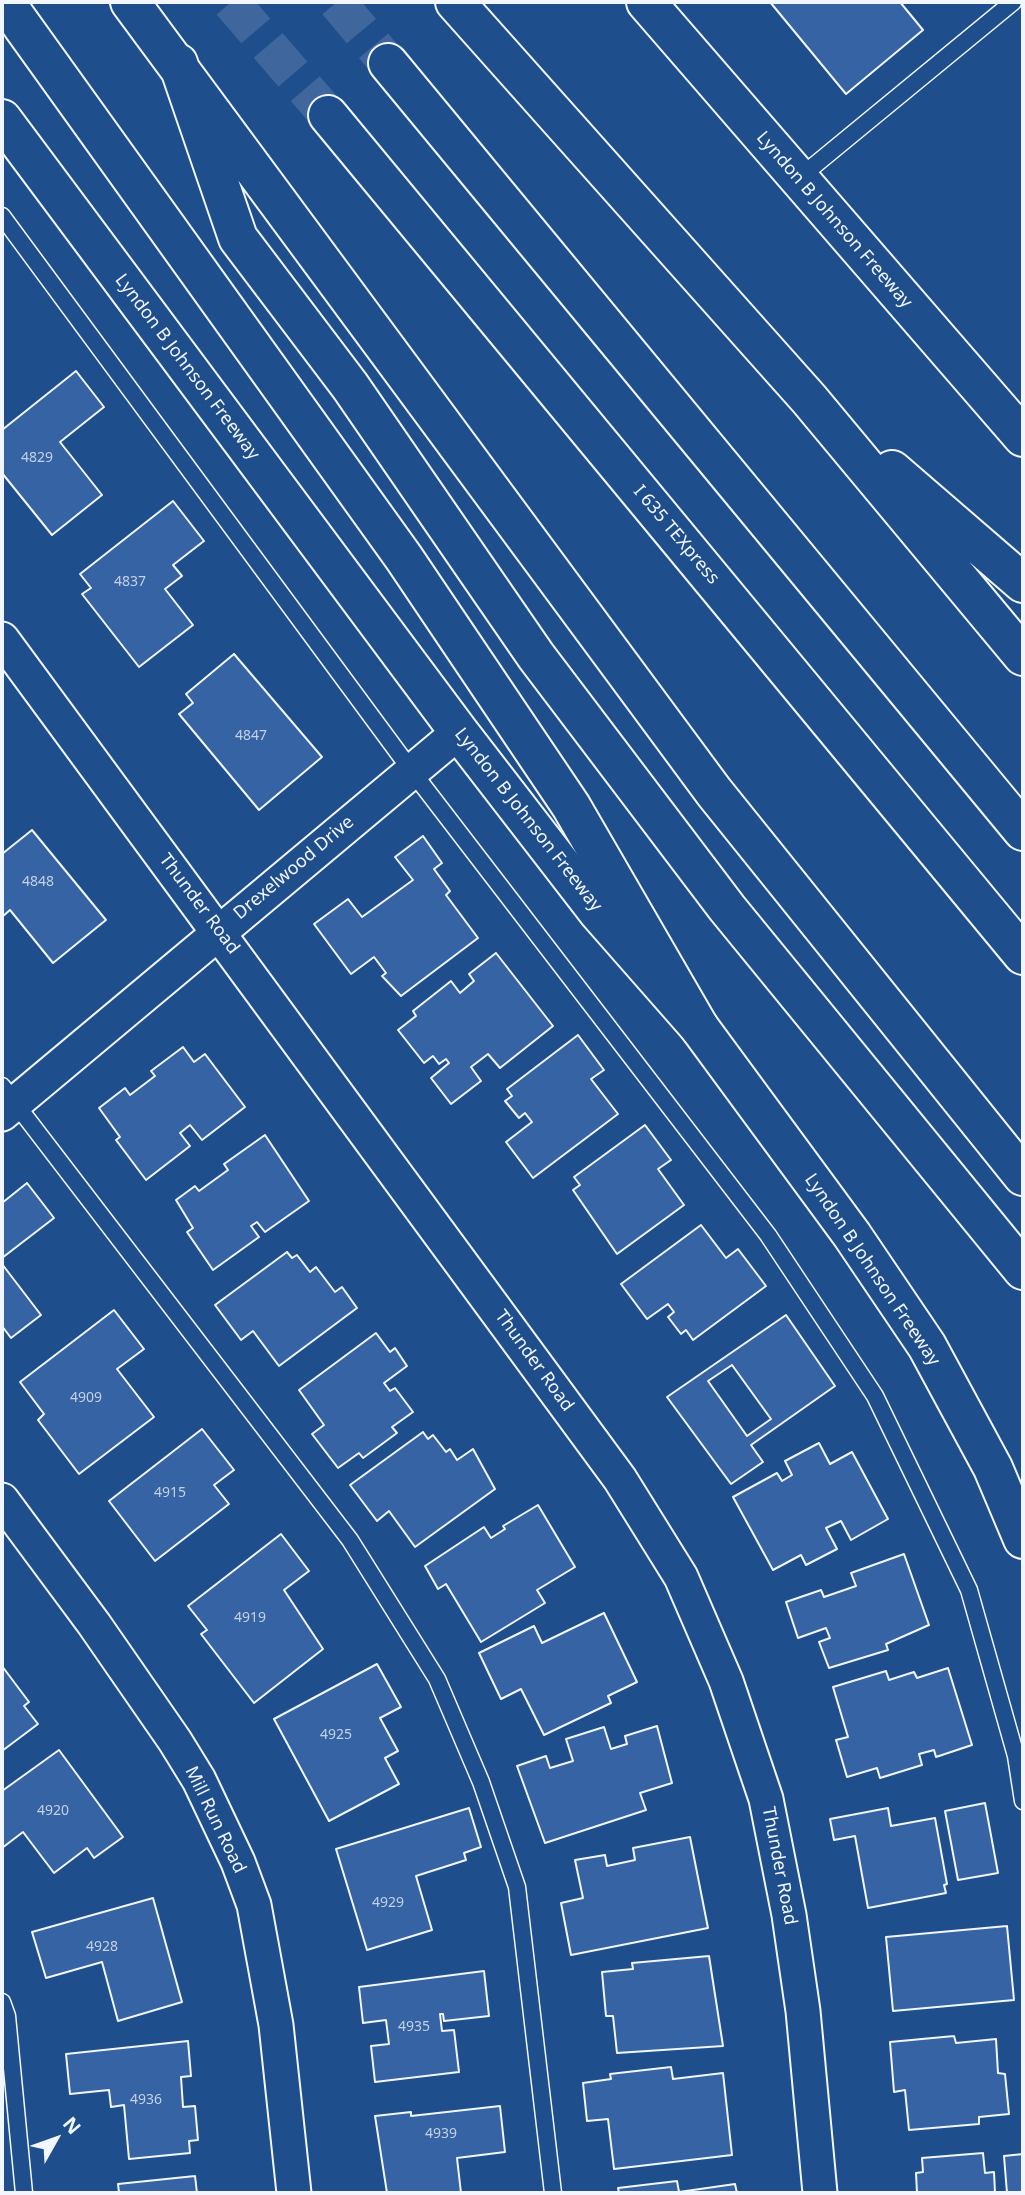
<!DOCTYPE html>
<html>
<head>
<meta charset="utf-8">
<style>
  body { margin:0 }
  #map { position:relative; width:1025px; height:2195px; overflow:hidden; background:#1f4e8c; font-family:"Noto Sans",sans-serif }
  canvas { display:block }
  .frame { position:absolute; inset:0; border:4px solid #f2f6ff; pointer-events:none }
  .north { position:absolute; left:21px; top:2104px; width:70px; height:70px; -webkit-text-stroke:5px #1f4e8c; paint-order:stroke; rotate:50deg; font-size:19px; font-weight:700; line-height:28px; text-align:center; color:#f2f6ff }
  .north::after { content:''; display:block; margin:auto; width:24px; height:32px; background:#f2f6ff; clip-path:polygon(50% 0,100% 100%,50% 72%,0 100%) }
</style>
</head>
<body>
<div id="map">
<canvas width="1025" height="2195"></canvas>
<div class="frame"></div>
<div class="north">N</div>
</div>
<script>
const c = document.querySelector('canvas').getContext('2d');
c.lineJoin = 'round';
function paint(path, color) { c.fillStyle = color; c.fill(path, 'evenodd'); }
const poly = rows => new Path2D(rows.map(r => 'M' + r).join(''));
function stroke(path, color, width, dash) { c.strokeStyle = color; c.lineWidth = width; c.lineCap = dash ? 'butt' : 'round'; c.setLineDash(dash || []); c.stroke(path); }
function label(font, color, halo, rows, align = 'center') {
  c.font = font + ' "Noto Sans",sans-serif'; c.lineWidth = 5; c.setLineDash([]); c.textBaseline = 'middle'; c.strokeStyle = halo; c.fillStyle = color; for (const [text, x, y, turn = 0] of rows) {
    c.save(); c.translate(x, y); c.rotate((+turn || 0) * Math.PI / 180); c.textAlign = isNaN(turn) ? turn : align; if (halo) c.strokeText(text, 0, 0); c.fillText(text, 0, 0); c.restore();
  }
}
const building = poly([
  [770,2,900,2,923,30,846,94,770,2],
  [76,371,104,407,60,442,102,495,52,535,2,473,2,430,76,371],
  [173,501,204,541,173,565,182,576,165,589,193,625,139,667,82,594,91,588,80,574,173,501],
  [234,654,322,757,259,810,179,714,193,703,186,694,234,654],
  [32,830,106,920,53,963,10,910,2,917,2,854,32,830],
  [423,836,442,863,434,869,450,891,446,895,478,938,401,996,382,976,386,973,374,957,351,974,314,924,348,899,362,917,413,880,395,857,423,836],
  [496,953,553,1026,500,1068,488,1054,471,1067,481,1081,451,1104,431,1078,449,1063,446,1059,439,1064,433,1056,424,1063,398,1030,416,1016,413,1011,451,981,460,993,474,981,469,974,496,953],
  [578,1035,604,1070,591,1079,618,1114,533,1178,506,1142,532,1122,525,1113,519,1118,505,1101,512,1096,507,1089,578,1035],
  [183,1047,194,1062,205,1054,245,1107,202,1140,190,1125,180,1133,190,1146,146,1180,116,1140,120,1137,99,1108,125,1088,130,1095,155,1076,151,1071,183,1047],
  [645,1125,671,1160,658,1169,684,1205,617,1254,573,1190,580,1185,574,1177,645,1125],
  [265,1135,309,1201,265,1232,257,1222,251,1226,259,1237,213,1270,187,1232,193,1228,176,1200,195,1186,199,1191,228,1170,224,1164,265,1135],
  [27,1183,54,1218,2,1258,2,1203,27,1183],
  [701,1225,726,1258,738,1249,766,1286,693,1340,686,1330,681,1334,668,1317,674,1312,668,1304,647,1319,621,1284,701,1225],
  [287,1252,292,1258,297,1255,310,1272,316,1267,335,1292,342,1287,357,1308,279,1366,253,1331,241,1340,215,1305,287,1252],
  [2,1264,41,1315,11,1338,2,1326,2,1264],
  [114,1310,144,1349,117,1369,154,1417,79,1474,38,1420,44,1414,20,1382,114,1310],
  [786,1315,835,1386,751,1445,763,1462,731,1484,667,1397,786,1315],
  [732,1365,771,1419,747,1436,708,1381,732,1365],
  [376,1333,390,1352,395,1348,407,1366,384,1383,390,1391,395,1388,413,1412,392,1427,397,1433,363,1458,359,1453,338,1468,312,1434,324,1425,299,1390,376,1333],
  [202,1429,234,1470,214,1485,229,1504,155,1561,109,1501,202,1429],
  [423,1432,428,1439,433,1435,446,1452,450,1449,457,1460,473,1449,495,1489,415,1547,389,1511,377,1521,350,1485,423,1432],
  [819,1443,830,1464,852,1452,888,1519,851,1540,841,1521,826,1528,837,1549,806,1565,801,1555,773,1570,733,1497,777,1473,782,1481,792,1475,785,1461,819,1443],
  [538,1505,575,1567,537,1590,545,1603,481,1642,446,1584,438,1589,425,1566,484,1527,491,1538,505,1529,503,1526,538,1505],
  [281,1534,309,1571,284,1590,323,1649,254,1703,201,1634,207,1630,188,1606,281,1534],
  [904,1554,929,1625,886,1644,888,1650,829,1668,819,1642,830,1638,826,1628,798,1638,786,1602,821,1590,824,1597,856,1586,851,1573,904,1554],
  [604,1613,637,1682,608,1696,611,1703,544,1735,521,1689,501,1699,479,1653,534,1626,542,1643,604,1613],
  [377,1664,401,1707,380,1718,398,1751,385,1758,399,1784,329,1821,274,1719,377,1664],
  [2,1666,29,1702,24,1706,38,1724,2,1751,2,1666],
  [948,1668,972,1745,936,1757,934,1750,919,1754,922,1765,880,1778,877,1768,847,1777,836,1740,848,1737,833,1687,886,1671,889,1680,914,1672,917,1678,948,1668],
  [657,1726,672,1783,640,1793,646,1810,545,1843,517,1766,546,1756,550,1768,573,1761,566,1739,604,1727,611,1749,627,1744,625,1736,657,1726],
  [59,1750,123,1837,94,1858,87,1848,54,1873,23,1832,2,1848,2,1791,59,1750],
  [985,1803,998,1873,958,1880,945,1811,985,1803],
  [469,1808,481,1847,464,1853,466,1860,416,1876,432,1930,367,1950,336,1849,469,1808],
  [888,1808,891,1826,935,1818,947,1884,944,1885,946,1893,868,1908,855,1836,834,1840,830,1819,888,1808],
  [690,1837,708,1928,571,1955,561,1903,583,1898,575,1860,605,1855,607,1866,635,1860,633,1848,690,1837],
  [153,1898,182,2002,118,2021,102,1962,46,1978,32,1932,153,1898],
  [1007,1926,1014,2000,893,2011,886,1937,1007,1926],
  [709,1956,723,2046,617,2053,613,2016,606,2016,602,1972,633,1969,632,1963,709,1956],
  [484,1971,489,2016,444,2021,443,2014,440,2014,442,2031,454,2030,459,2072,375,2082,371,2046,389,2044,386,2020,363,2023,359,1987,484,1971],
  [954,2036,956,2043,996,2039,998,2073,1005,2074,1009,2114,979,2117,979,2124,909,2130,905,2090,894,2092,890,2042,954,2036],
  [188,2041,191,2076,181,2077,183,2107,195,2106,198,2140,189,2141,190,2153,129,2159,124,2105,111,2107,109,2090,70,2094,66,2054,188,2041],
  [671,2067,673,2079,723,2073,732,2155,614,2169,608,2119,587,2121,583,2083,611,2079,610,2074,671,2067],
  [500,2106,505,2152,457,2158,461,2193,387,2193,375,2116,411,2112,411,2116,500,2106],
  [983,2153,985,2173,994,2172,995,2193,917,2193,916,2173,923,2172,922,2158,983,2153],
  [1023,2154,1023,2193,1007,2193,1004,2156,1023,2154],
  [195,2176,197,2193,119,2193,118,2184,195,2176],
  [677,2181,679,2192,735,2184,737,2193,619,2193,618,2188,677,2181]
]);
paint(building, '#3563a3');
stroke(building, '#f2f6ff', 2);
stroke(poly([
  [231,2,328,115],
  [337,2,388,63]
]), '#3f679d', 38, [38, 19]);
const lane = poly([
  [799,178,1013,2],
  [2,216,411,770,768,1235,875,1396,969,1590,1016,1756,1023,1801],
  [2,1086,350,1540,437,1679,481,1782,517,1887,553,2193],
  [2,2002,7,2016,24,2193]
]);
const street = poly([
  [2,639,620,1479,681,1577,726,1681,766,1799,789,1915,803,2011,820,2193],
  [2,1114,459,732],
  [2,1500,94,1624,175,1741,199,1780,238,1862,254,1905,276,2025,294,2193]
]);
const secondary = poly([
  [646,2,1023,437],
  [2,119,459,732,598,912,699,1027,852,1235,927,1346,993,1468,1023,1539]
]);
const highway = poly([
  [5,2,404,558,571,806,699,1027],
  [130,2,714,792,1023,1176],
  [455,2,809,399,1023,656],
  [178,63,238,238,350,386,536,656,727,908,1023,1270],
  [388,63,1023,831],
  [328,115,1023,955],
  [892,470,1023,583]
]);
stroke(lane, '#f2f6ff', 19);
stroke(street, '#f2f6ff', 37);
stroke(secondary, '#f2f6ff', 42);
stroke(highway, '#f2f6ff', 42);
stroke(lane, '#1f4e8c', 16);
stroke(street, '#1f4e8c', 33);
stroke(secondary, '#1f4e8c', 38);
stroke(highway, '#1f4e8c', 38);
label('14px', '#c3d1e8', null, [
  ["4829",37,458],
  ["4837",130,582],
  ["4847",251,736],
  ["4848",38,882],
  ["4909",86,1398],
  ["4915",170,1493],
  ["4919",250,1618],
  ["4925",336,1735],
  ["4920",53,1811],
  ["4929",388,1903],
  ["4928",102,1947],
  ["4935",414,2027],
  ["4936",146,2100],
  ["4939",441,2134]
]);
label('18px', '#f2f6ff', '#1f4e8c', [
  ["Lyndon B Johnson Freeway",834,220,49],
  ["Lyndon B Johnson Freeway",187,367,53],
  ["I 635 TEXpress",676,535,50],
  ["Lyndon B Johnson Freeway",528,820,52],
  ["Drexelwood Drive",294,868,-40],
  ["Thunder Road",199,904,53],
  ["Lyndon B Johnson Freeway",872,1270,56],
  ["Thunder Road",534,1361,54],
  ["Mill Run Road",215,1820,64],
  ["Thunder Road",779,1866,79]
]);
</script>
</body>
</html>
